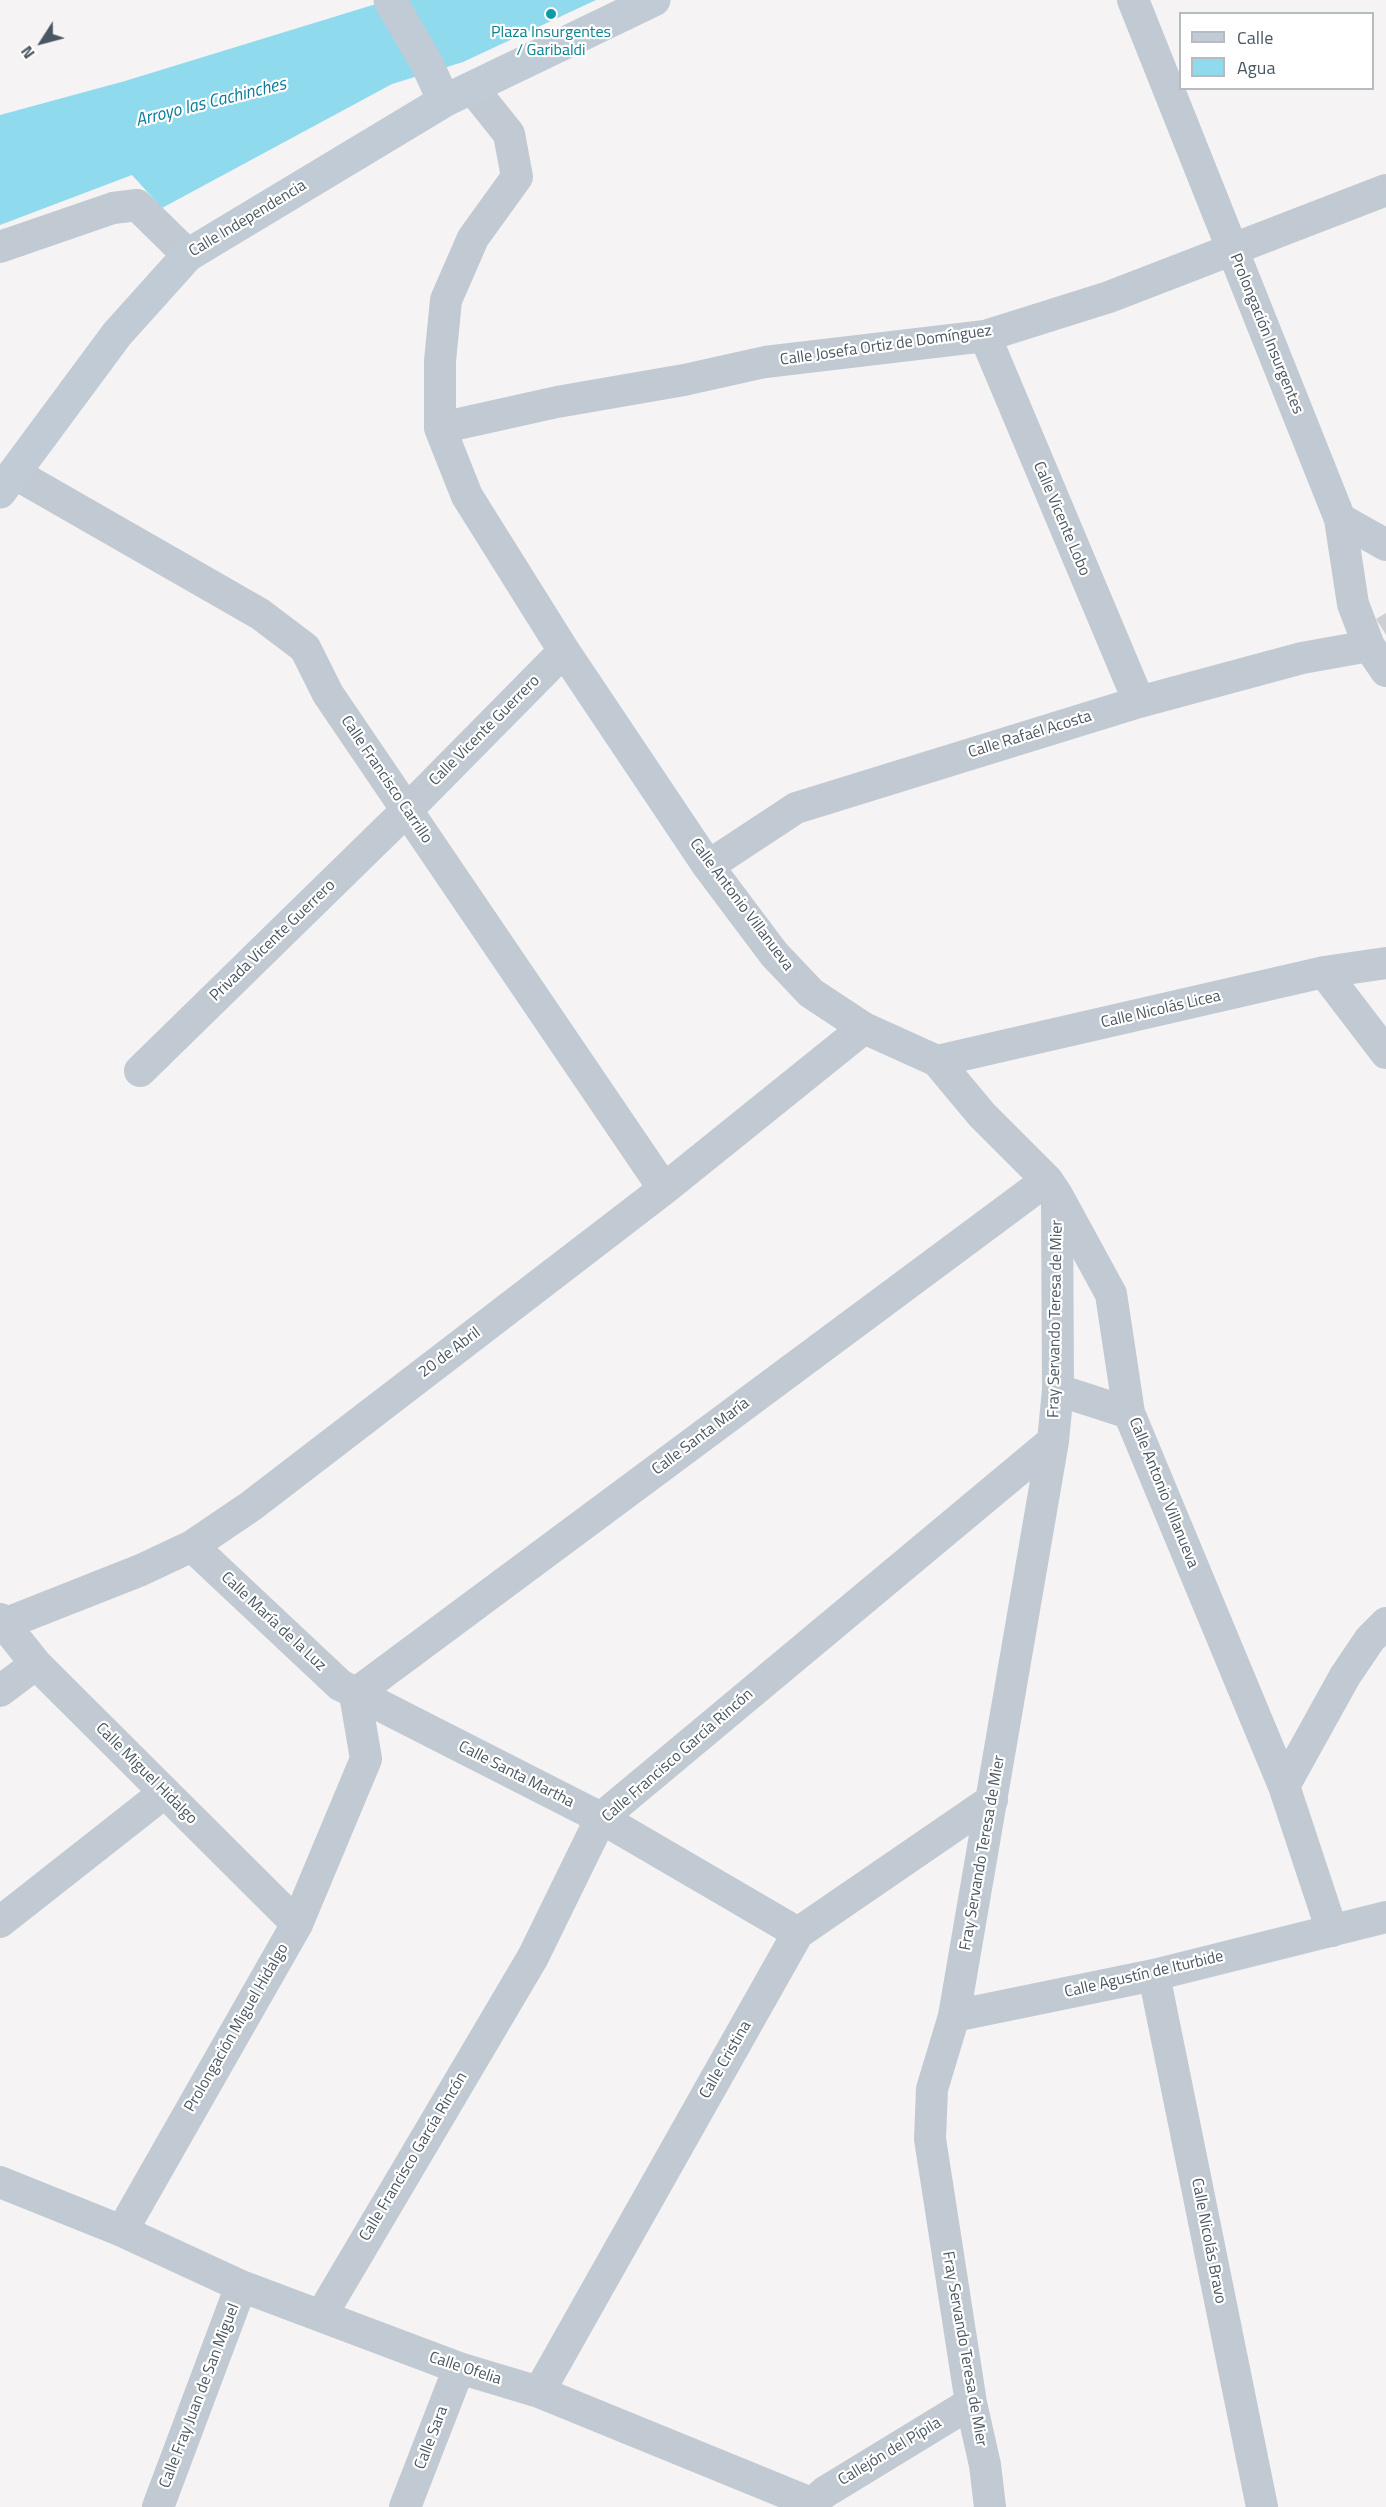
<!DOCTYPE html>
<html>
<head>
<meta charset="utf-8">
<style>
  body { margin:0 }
  #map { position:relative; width:1386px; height:2507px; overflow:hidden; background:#f5f3f3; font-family:"Titillium Web",sans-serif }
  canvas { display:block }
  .legend { position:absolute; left:1179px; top:12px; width:195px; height:78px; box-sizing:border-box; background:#fff; border:2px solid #b7bbc0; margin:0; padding:8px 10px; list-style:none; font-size:18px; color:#4a5661 }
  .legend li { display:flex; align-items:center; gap:12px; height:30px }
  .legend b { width:30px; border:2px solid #b7bbc0 }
  .north { position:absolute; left:12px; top:12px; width:60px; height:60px; -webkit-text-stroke:4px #fff; paint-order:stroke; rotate:234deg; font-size:16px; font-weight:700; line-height:24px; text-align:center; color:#4a5661 }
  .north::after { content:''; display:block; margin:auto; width:21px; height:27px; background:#4a5661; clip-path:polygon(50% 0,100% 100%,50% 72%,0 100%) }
</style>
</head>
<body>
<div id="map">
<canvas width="1386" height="2507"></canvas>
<ul class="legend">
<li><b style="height:8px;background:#c1cbd6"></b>Calle</li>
<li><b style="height:16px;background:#90daee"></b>Agua</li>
</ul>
<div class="north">N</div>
</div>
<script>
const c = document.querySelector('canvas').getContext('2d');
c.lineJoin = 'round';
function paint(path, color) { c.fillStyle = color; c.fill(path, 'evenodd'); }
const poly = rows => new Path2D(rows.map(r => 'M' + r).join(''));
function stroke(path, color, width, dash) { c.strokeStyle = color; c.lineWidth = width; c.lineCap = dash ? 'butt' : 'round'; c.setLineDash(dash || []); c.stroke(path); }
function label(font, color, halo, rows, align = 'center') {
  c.font = font + ' "Titillium Web",sans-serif'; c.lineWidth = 4.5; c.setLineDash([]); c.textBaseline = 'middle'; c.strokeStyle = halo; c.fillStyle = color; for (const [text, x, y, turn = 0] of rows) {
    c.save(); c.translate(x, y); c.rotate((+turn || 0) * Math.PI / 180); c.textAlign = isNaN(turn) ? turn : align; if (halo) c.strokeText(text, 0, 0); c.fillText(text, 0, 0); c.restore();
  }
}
paint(poly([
  [389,0,596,0,463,62,392,84,162,208,132,175,0,225,0,115,125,81]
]), '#90daee');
paint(poly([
  [1386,613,1386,635,1376,619]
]), '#cdcfd5');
stroke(poly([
  [1133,0,1340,519,1353,604,1369,646,1386,671],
  [473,89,509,134,517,177,473,238,446,300,440,361,440,428,467,496,564,651,708,866,774,954,811,993,864,1028,937,1061,982,1115,1047,1180,1057,1195,1111,1294,1129,1413,1284,1786,1332,1931],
  [0,247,113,208,137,205,188,255],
  [985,336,1139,702],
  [440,428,557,402,684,380,765,362,985,336,1109,297,1386,190],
  [14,473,260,614,305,648,328,694,664,1189],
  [1340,519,1386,545],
  [708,866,796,808,1139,702,1302,658,1369,646],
  [1324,972,1386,1053],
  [937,1061,1324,972,1386,963],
  [140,1071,406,811,564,651],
  [1058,1390,1129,1413],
  [192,1546,340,1685,601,1818,798,1933],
  [0,1619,36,1664,297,1924],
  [4,1624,141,1570,192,1546,251,1506,664,1189,864,1028],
  [0,1691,36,1664],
  [355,1694,1047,1180],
  [1284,1786,1345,1676,1370,1639,1386,1623],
  [0,1922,164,1793],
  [1154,1975,1262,2507],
  [954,2016,1154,1975,1386,1917],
  [0,2182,122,2231,241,2286,459,2368,539,2392,811,2503],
  [122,2231,297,1924,366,1759,355,1694],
  [321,2316,533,1957,601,1818,1053,1441],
  [539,2392,798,1933,992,1800],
  [158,2507,241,2286],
  [405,2507,459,2368],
  [808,2507,825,2492,971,2403],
  [990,2507,985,2465,971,2403,930,2139,932,2089,954,2016,1053,1441,1058,1390,1057,1199]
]), '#c1cad2', 32);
stroke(poly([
  [390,0,427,64,444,101],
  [0,492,117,334,188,255,444,101,654,0]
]), '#c1cbd6', 33);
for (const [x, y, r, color] of [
  [551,14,6,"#0f9aa8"]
]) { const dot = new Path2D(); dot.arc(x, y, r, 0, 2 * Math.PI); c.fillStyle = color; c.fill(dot); stroke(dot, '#fff', 2); }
label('16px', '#0d838f', '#fff', [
  ["Plaza Insurgentes",551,33],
  ["/ Garibaldi",551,51]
]);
label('16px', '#4a5661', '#fff', [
  ["Calle Independencia",248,219,-31],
  ["Prolongación Insurgentes",1266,334,68],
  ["Calle Josefa Ortiz de Domínguez",886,346,-8],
  ["Calle Vicente Lobo",1061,519,67],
  ["Calle Vicente Guerrero",485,731,-45],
  ["Calle Rafaél Acosta",1030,735,-17],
  ["Calle Francisco Carrillo",386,780,56],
  ["Calle Antonio Villanueva",741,905,53],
  ["Privada Vicente Guerrero",273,941,-44],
  ["Calle Nicolás Licea",1161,1010,-13],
  ["Fray Servando Teresa de Mier",1056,1319,-89],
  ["20 de Abril",450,1353,-37],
  ["Calle Santa María",701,1437,-37],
  ["Calle Antonio Villanueva",1163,1493,68],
  ["Calle María de la Luz",273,1622,43],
  ["Calle Francisco García Rincón",678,1756,-41],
  ["Calle Miguel Hidalgo",146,1774,45],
  ["Calle Santa Martha",516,1775,27],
  ["Fray Servando Teresa de Mier",983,1853,-80],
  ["Calle Agustín de Iturbide",1144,1975,-13],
  ["Prolongación Miguel Hidalgo",237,2028,-60],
  ["Calle Cristina",726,2060,-60],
  ["Calle Francisco García Rincón",414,2157,-59],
  ["Calle Nicolás Bravo",1208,2241,79],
  ["Fray Servando Teresa de Mier",964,2349,80],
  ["Calle Ofelia",465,2369,18],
  ["Calle Fray Juan de San Miguel",200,2396,-69],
  ["Calle Sara",432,2438,-69],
  ["Callejón del Pípila",890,2452,-31]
]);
label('italic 18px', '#0c7c9b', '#fff', [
  ["Arroyo las Cachinches",211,103,-14]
]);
</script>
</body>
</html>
